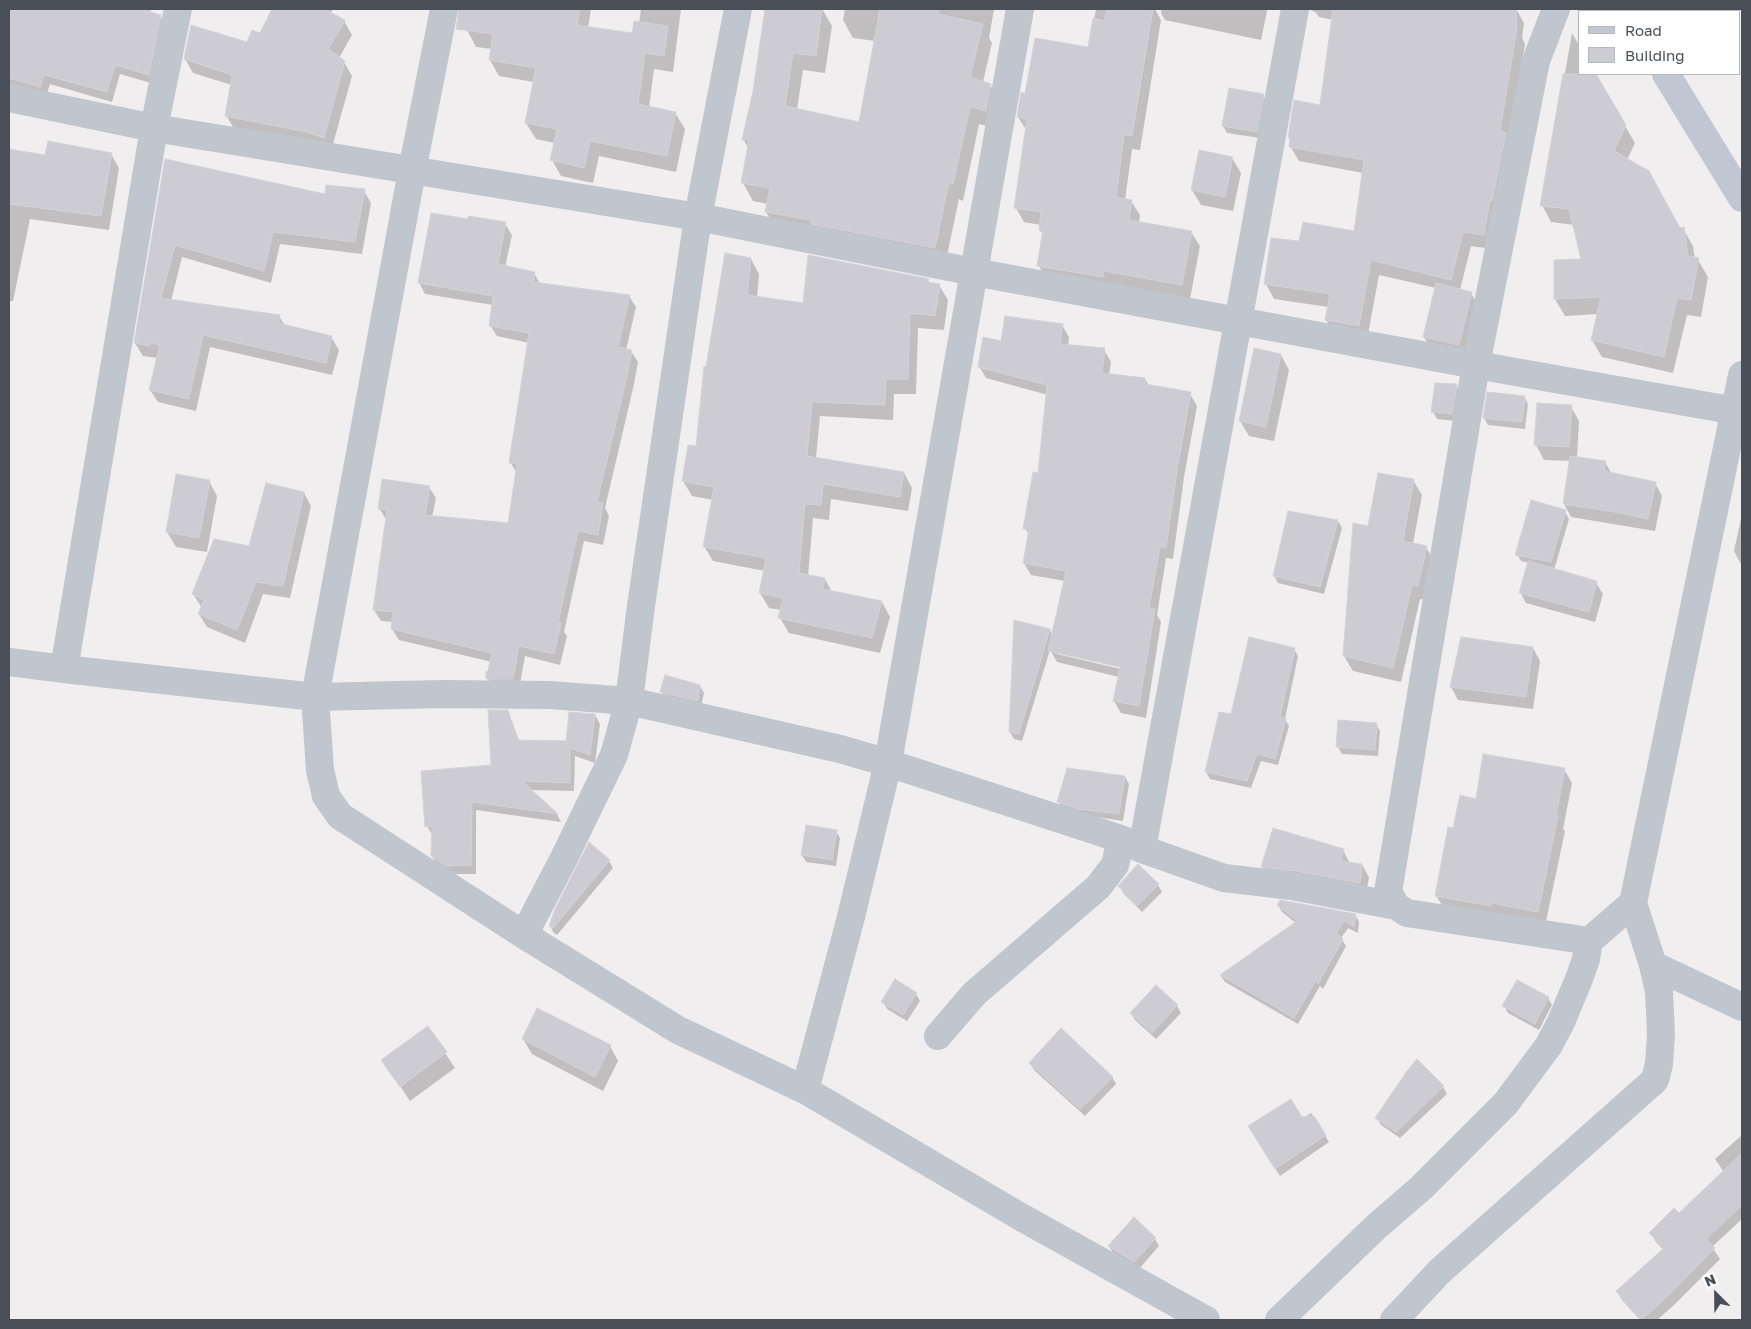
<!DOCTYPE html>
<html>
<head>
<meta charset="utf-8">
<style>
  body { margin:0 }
  #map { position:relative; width:1751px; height:1329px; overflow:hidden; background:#f0eeee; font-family:"Golos Text",sans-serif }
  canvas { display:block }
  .frame { position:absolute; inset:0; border:10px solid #484f59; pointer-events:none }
  .legend { position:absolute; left:1578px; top:10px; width:162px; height:65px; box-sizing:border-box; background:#fff; border:1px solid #b6b9bd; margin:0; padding:6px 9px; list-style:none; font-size:15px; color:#484f59 }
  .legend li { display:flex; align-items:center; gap:10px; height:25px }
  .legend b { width:25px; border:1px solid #b6b9bd }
  .north { position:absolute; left:1691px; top:1269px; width:50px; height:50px; -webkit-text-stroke:4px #fff; paint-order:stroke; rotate:337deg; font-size:14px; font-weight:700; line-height:20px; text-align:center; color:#484f59 }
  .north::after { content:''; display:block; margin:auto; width:18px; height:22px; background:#484f59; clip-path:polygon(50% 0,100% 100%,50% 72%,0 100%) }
</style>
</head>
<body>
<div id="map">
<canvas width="1751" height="1329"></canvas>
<div class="frame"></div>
<ul class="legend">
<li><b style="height:6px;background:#c0c7d3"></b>Road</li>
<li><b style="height:14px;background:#ccccd2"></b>Building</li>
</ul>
<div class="north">N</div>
</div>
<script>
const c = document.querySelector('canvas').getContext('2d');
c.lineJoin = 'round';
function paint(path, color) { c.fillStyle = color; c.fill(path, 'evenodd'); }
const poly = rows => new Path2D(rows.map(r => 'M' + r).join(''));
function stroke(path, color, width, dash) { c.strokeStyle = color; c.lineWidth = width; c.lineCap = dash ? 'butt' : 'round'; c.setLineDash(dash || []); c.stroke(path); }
paint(poly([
  [9,9,150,9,151,13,160,16,166,26,154,84,120,74,112,102,50,84,46,97,9,86],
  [274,9,333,9,330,14,344,21,352,35,339,58,344,62,352,76,331,151,234,129,226,115,232,85,193,73,185,59,248,44,261,35],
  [470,9,591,9,588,28,634,34,639,23,641,9,681,9,673,72,654,69,649,107,675,113,685,129,676,172,599,156,593,183,561,176,552,160,555,143,536,139,526,123,534,82,499,76,490,60,492,49,476,47,467,30],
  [767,9,822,9,832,26,825,73,803,70,797,110,860,123,875,41,853,38,843,20,845,9,994,9,989,38,992,43,983,82,990,85,1001,102,996,128,979,124,963,201,959,199,945,265,777,230,766,212,768,204,753,201,743,183,749,149,743,139,754,92],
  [1096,9,1155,9,1161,20,1140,150,1132,149,1125,200,1131,201,1140,215,1139,223,1191,232,1200,246,1190,299,1047,281,1039,266,1044,236,1040,230,1041,225,1024,222,1016,208,1027,131,1018,117,1026,95,1089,48],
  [1162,9,1266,9,1267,11,1261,40,1165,20,1161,13],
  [1308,9,1516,9,1524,23,1522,38,1525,44,1509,140,1492,249,1471,246,1460,290,1471,293,1479,307,1467,359,1433,351,1424,337,1436,288,1379,275,1367,340,1335,335,1326,320,1328,307,1274,299,1266,284,1300,243,1355,233,1363,173,1299,161,1290,146,1291,141,1289,137,1321,106,1333,20,1319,17,1315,12],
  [1665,9,1698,9,1700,11,1666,11],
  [1572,33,1580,47,1580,74,1595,74,1635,143,1627,160,1679,229,1683,229,1693,246,1695,259,1698,260,1708,277,1701,317,1687,315,1673,373,1602,357,1592,340,1598,314,1565,316,1555,299,1582,260,1574,225,1551,222,1542,205],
  [1263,95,1267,102,1260,138,1227,133,1223,126],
  [9,150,46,156,111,154,119,168,109,230,30,219,13,301,9,301],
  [1232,158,1241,173,1233,211,1201,205,1192,190],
  [166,161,326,196,364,191,371,203,362,254,280,244,271,283,182,257,171,301,279,316,285,326,331,337,339,350,332,375,210,347,196,411,158,402,150,390,158,358,143,356,135,343],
  [469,220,505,224,512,235,505,267,534,273,540,284,629,296,636,307,626,350,631,351,638,362,634,384,605,508,609,516,603,545,584,541,564,632,567,636,560,665,525,656,519,690,494,690,488,678,492,662,399,640,392,629,393,622,381,621,374,610,386,519,379,508,429,487,436,498,432,517,509,525,517,473,510,462,529,343,497,336,490,325,493,305,425,294,419,282],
  [751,259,759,274,757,298,804,304,928,280,930,284,939,285,948,300,944,330,918,328,916,394,894,394,893,420,820,416,816,458,904,473,912,488,908,511,831,499,829,520,813,518,808,576,825,579,832,592,882,602,890,617,880,653,789,633,780,618,781,610,769,608,760,593,765,571,713,561,704,546,713,500,692,496,683,481,697,448,707,368],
  [1062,325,1069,337,1068,346,1104,350,1111,362,1109,375,1145,379,1149,386,1190,394,1197,406,1184,477,1173,559,1166,558,1157,615,1161,622,1146,718,1121,713,1114,701,1119,677,1057,662,1050,650,1022,741,1014,739,1010,732,1050,630,1053,636,1065,581,1031,575,1024,563,1029,535,1025,528,1039,474,1048,395,986,378,979,366,1002,342],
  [1057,651,1126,667,1125,670,1057,654],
  [1281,355,1289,370,1274,441,1249,436,1240,421],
  [1456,385,1460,392,1456,421,1437,419,1433,412],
  [1524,397,1528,404,1525,429,1488,425,1484,418],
  [1571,407,1579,421,1577,458,1605,462,1612,474,1655,483,1662,496,1655,531,1571,517,1564,504,1571,461,1544,460,1536,445],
  [1413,480,1422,495,1413,544,1426,547,1434,562,1427,600,1420,599,1401,682,1353,671,1344,656,1369,527],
  [209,481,217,496,207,552,176,547,167,532],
  [304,493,311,506,290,598,263,594,245,643,207,627,199,614,202,608,193,594,250,547],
  [1565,512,1569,519,1554,570,1596,583,1603,594,1595,622,1526,603,1520,592,1529,563,1521,561,1517,554],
  [1742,514,1742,566,1734,551],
  [1338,521,1342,528,1324,594,1278,583,1274,576],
  [1533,648,1540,661,1533,709,1458,700,1451,687],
  [1294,649,1298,656,1285,719,1289,726,1278,765,1261,761,1251,788,1210,779,1206,772,1232,716],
  [700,686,704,693,701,707,666,699,662,692],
  [507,711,512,721,519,741,567,742,595,715,600,724,595,763,575,756,574,791,530,790,557,814,561,822,476,810,476,874,452,874,437,865,432,856,432,835,427,826,492,766],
  [1376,724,1380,731,1378,756,1342,754,1338,747],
  [1564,769,1572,783,1563,829,1565,831,1545,926,1444,909,1436,895,1477,800],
  [1125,777,1129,784,1123,821,1083,815,1063,809,1059,802],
  [836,831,840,838,836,866,806,862,802,855],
  [1343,850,1350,864,1362,865,1369,877,1366,894,1269,878,1262,866],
  [609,861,613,868,557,935,554,933,550,926],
  [1138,866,1158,885,1162,892,1142,912,1124,894,1120,887],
  [1278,905,1355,915,1359,922,1358,933,1348,928,1341,938,1346,946,1323,989,1320,986,1298,1024,1225,982,1221,976,1296,923,1282,912],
  [1156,987,1177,1006,1181,1013,1156,1039,1135,1020,1131,1013],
  [916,994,920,1001,907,1021,887,1009,883,1002],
  [1548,998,1552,1005,1539,1030,1508,1013,1504,1006],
  [428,1028,455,1068,410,1101,383,1060],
  [523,1039,610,1046,618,1061,603,1091,532,1054],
  [1417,1061,1443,1087,1447,1094,1400,1138,1381,1125,1377,1118],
  [1030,1063,1112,1077,1116,1084,1085,1116,1034,1070],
  [1311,1113,1329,1142,1280,1176,1249,1127,1302,1119],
  [1742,1135,1742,1207,1741,1209,1742,1219,1712,1247,1720,1259,1674,1305,1657,1320,1640,1320,1623,1301,1617,1292,1664,1250,1656,1242,1651,1233,1679,1214,1724,1172,1715,1159],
  [1155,1239,1159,1246,1139,1269,1113,1253,1109,1246]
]), '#0003');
const building = poly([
  [9,9,140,9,161,15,149,75,115,65,107,92,44,75,40,87,9,78,9,9],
  [272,9,324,9,345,20,328,49,345,61,324,138,307,132,225,116,232,75,184,59,191,25,247,42,252,30,260,33,272,9],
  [459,9,580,9,577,25,632,33,634,21,668,26,664,56,645,53,638,104,676,112,667,156,590,141,584,168,550,160,557,129,525,123,536,68,489,60,493,34,456,29,459,9],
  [765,9,822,9,816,56,793,53,785,106,859,122,880,9,939,9,938,14,983,24,970,77,991,84,986,111,970,107,953,184,949,182,935,248,811,224,811,220,765,212,770,188,741,183,749,140,742,140,753,91,765,9],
  [1107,9,1153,9,1132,136,1124,135,1116,197,1132,200,1129,220,1192,231,1182,285,1104,271,1103,277,1037,266,1043,230,1039,230,1041,212,1014,208,1027,119,1017,117,1021,92,1025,94,1035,38,1088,47,1093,18,1104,21,1107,9],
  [1333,9,1516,9,1517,28,1500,131,1506,133,1492,201,1490,200,1484,235,1463,232,1451,280,1371,260,1359,326,1325,320,1330,294,1264,284,1271,238,1299,241,1303,222,1354,231,1364,160,1289,147,1290,138,1288,137,1294,100,1320,105,1333,9],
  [1563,74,1596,74,1626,125,1614,151,1649,171,1680,228,1684,227,1688,256,1699,258,1691,300,1677,298,1664,357,1591,340,1601,297,1554,299,1554,260,1581,259,1569,209,1540,206,1563,74],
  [1229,88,1264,94,1257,132,1222,126,1229,88],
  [48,141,112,153,101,216,9,204,9,149,45,155,48,141],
  [1199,150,1233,157,1225,197,1191,190,1199,150],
  [165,159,325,194,326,185,365,189,355,242,273,232,264,271,175,245,161,298,280,315,278,323,332,336,326,363,203,335,189,399,149,390,160,345,150,343,150,346,134,343,165,159],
  [431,213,468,219,468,216,506,222,498,264,535,272,533,282,630,295,618,347,632,350,628,372,597,502,603,503,598,535,578,531,558,623,561,623,554,654,519,646,513,679,486,679,486,672,488,671,492,653,391,629,393,612,373,610,387,510,378,509,382,479,430,486,425,515,508,523,517,464,509,463,529,333,489,326,493,296,418,283,431,213],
  [725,253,751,258,747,295,803,303,808,255,929,279,928,282,940,284,935,316,910,313,908,379,886,379,885,405,812,402,807,456,904,472,900,497,823,484,821,505,805,504,799,573,825,578,823,589,882,601,872,638,778,618,783,598,759,593,766,558,703,547,714,487,682,481,688,445,696,446,704,366,706,367,725,253],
  [1436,283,1472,292,1459,345,1423,337,1436,283],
  [1005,316,1063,324,1060,344,1105,348,1102,373,1145,378,1145,384,1191,392,1178,464,1166,548,1160,547,1149,608,1155,609,1139,706,1113,701,1120,667,1048,651,1066,571,1023,563,1029,529,1023,529,1033,472,1038,473,1047,385,978,367,983,337,1001,341,1005,316],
  [1254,348,1281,354,1266,427,1239,421,1254,348],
  [1435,383,1457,384,1452,414,1431,412,1435,383],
  [1487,392,1525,396,1522,422,1483,418,1487,392],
  [1537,403,1572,405,1569,447,1534,445,1537,403],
  [1570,456,1606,461,1604,471,1656,482,1648,519,1621,513,1563,504,1570,456],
  [1378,473,1414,479,1403,541,1427,546,1418,586,1412,585,1393,668,1343,656,1353,523,1368,526,1378,473],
  [176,474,210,480,199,538,166,532,176,474],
  [266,483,304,492,283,586,256,582,237,630,198,614,204,600,192,594,214,539,249,546,266,483],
  [1531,500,1566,510,1551,562,1515,555,1531,500],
  [1288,511,1338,520,1320,587,1273,576,1288,511],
  [1528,561,1597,581,1589,612,1519,593,1528,561],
  [1014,620,1050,629,1019,734,1009,732,1014,620],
  [1249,637,1295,648,1280,717,1286,718,1275,759,1257,754,1247,781,1205,772,1219,712,1231,714,1249,637],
  [1461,637,1533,647,1526,697,1450,687,1461,637],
  [665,675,700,685,698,701,660,692,665,675],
  [488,710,508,710,517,740,566,741,569,712,595,714,590,755,570,748,570,783,522,781,558,814,472,802,471,865,446,866,431,856,432,826,425,827,421,771,491,765,488,710],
  [1338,720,1377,723,1375,750,1336,747,1338,720],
  [1483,754,1565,768,1556,816,1558,816,1538,912,1491,903,1491,906,1435,896,1448,827,1453,828,1460,795,1476,799,1483,754],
  [1067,768,1125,776,1119,814,1078,809,1057,802,1067,768],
  [806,825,837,830,832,860,801,855,806,825],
  [1273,828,1344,849,1341,861,1362,864,1360,883,1295,871,1261,867,1273,828],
  [589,842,610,860,553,928,549,926,555,909,589,842],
  [1138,864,1159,884,1137,906,1118,886,1138,864],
  [1280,900,1356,914,1354,927,1344,921,1336,933,1343,939,1318,984,1316,980,1294,1018,1220,975,1297,921,1277,905,1280,900],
  [895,979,917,993,903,1015,881,1002,895,979],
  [1517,980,1549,997,1535,1024,1502,1006,1517,980],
  [1156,985,1178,1005,1152,1033,1130,1013,1156,985],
  [537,1008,611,1045,595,1077,522,1039,537,1008],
  [428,1026,447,1052,400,1087,381,1060,428,1026],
  [1061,1028,1113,1077,1080,1109,1029,1063,1061,1028],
  [1417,1059,1444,1086,1396,1132,1375,1118,1407,1071,1417,1059],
  [1291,1099,1302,1117,1314,1116,1326,1135,1275,1169,1248,1126,1291,1099],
  [1742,1153,1742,1205,1706,1239,1715,1248,1669,1295,1641,1320,1616,1291,1664,1248,1649,1233,1674,1208,1679,1213,1742,1153],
  [1134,1217,1156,1238,1134,1262,1108,1246,1134,1217]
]);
paint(building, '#ccccd2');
stroke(building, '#d2d3d9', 1);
stroke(poly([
  [444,9,412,171,315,697,320,770,326,796,340,816,524,935,678,1030,805,1090,1021,1217,1206,1320],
  [738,9,698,217,641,606,629,701,840,749,888,763,1121,839,1142,849,1224,878,1292,886,1396,906,1407,913,1589,941],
  [9,98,154,128,698,217,974,272,1476,365,1742,412],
  [9,662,64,669,315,697,442,694,550,695,629,701,614,755,564,858,524,935],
  [64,669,154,128,178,9],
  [1142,849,1295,9],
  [1633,903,1742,375],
  [1396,906,1388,892,1476,365,1536,61,1556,9],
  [1653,965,1742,1007],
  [938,1036,974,994,1098,887,1115,865,1121,839],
  [805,1090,851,917,888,763,1020,9],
  [1279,1320,1377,1226,1421,1188,1506,1103,1549,1045,1561,1022,1579,979,1586,959,1589,941,1633,903,1653,965,1659,992,1661,1034,1659,1064,1655,1080,1440,1271,1394,1320]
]), '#c0c6ce', 28);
stroke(poly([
  [1626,9,1628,11],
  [1666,74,1742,198]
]), '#c0c7d3', 28);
</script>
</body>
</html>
